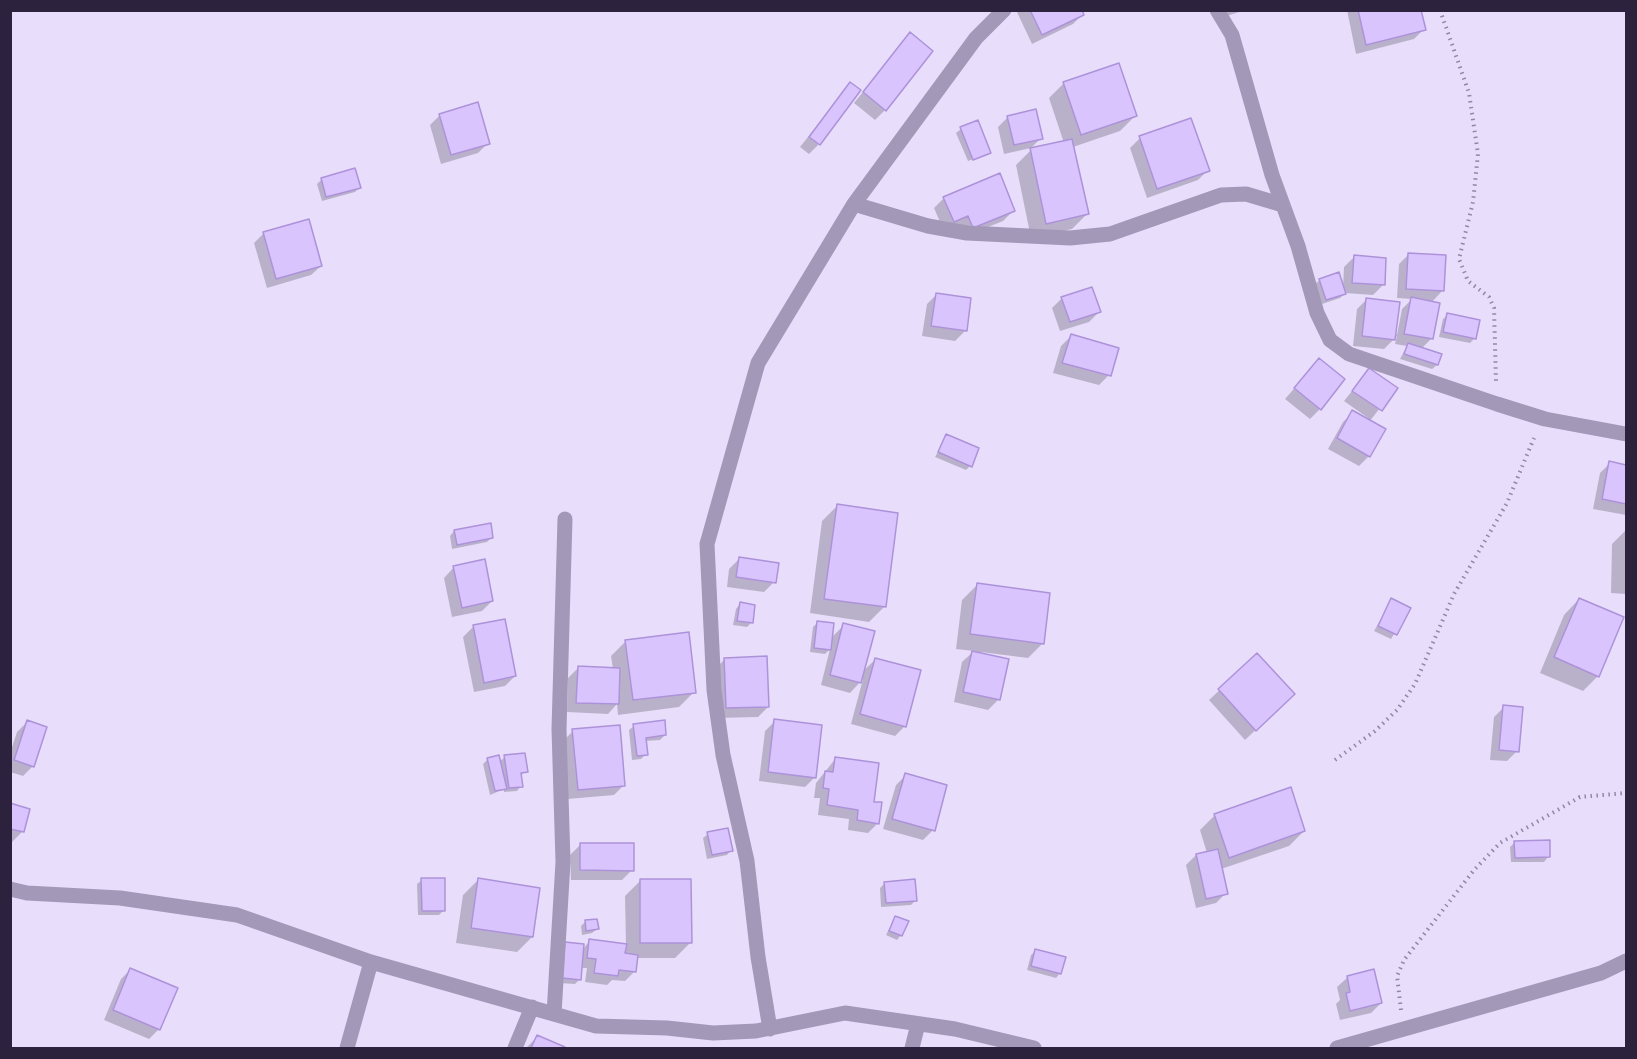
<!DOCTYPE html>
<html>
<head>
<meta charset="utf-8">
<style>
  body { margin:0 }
  #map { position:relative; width:1637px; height:1059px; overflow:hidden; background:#e8defc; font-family:"IBM Plex Serif",serif }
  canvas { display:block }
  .frame { position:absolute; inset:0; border:12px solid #2d223e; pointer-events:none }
</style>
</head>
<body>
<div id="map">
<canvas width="1637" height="1059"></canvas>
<div class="frame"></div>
</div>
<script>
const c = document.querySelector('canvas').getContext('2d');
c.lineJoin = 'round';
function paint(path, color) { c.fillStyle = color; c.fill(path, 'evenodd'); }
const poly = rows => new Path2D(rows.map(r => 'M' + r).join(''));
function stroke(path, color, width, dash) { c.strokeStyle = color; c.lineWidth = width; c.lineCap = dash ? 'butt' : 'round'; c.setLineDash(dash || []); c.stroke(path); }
paint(poly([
  [1016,10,1081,10,1083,14,1073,24,1032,44],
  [1225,10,1245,10,1227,16],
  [1420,10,1424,29,1414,39,1356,54,1347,10],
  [910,34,885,110,875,120,854,103],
  [1064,83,1135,116,1120,131,1073,147,1087,214,1072,229,1031,238,1016,165,1031,150,1064,143,1049,98],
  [850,84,819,144,809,154,800,147],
  [440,115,488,143,478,153,441,164,430,125],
  [1008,117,1041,138,1031,148,1004,154,998,127],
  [961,129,989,153,968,161,956,133],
  [1140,138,1208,170,1198,180,1147,198,1130,148],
  [322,179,359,188,355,192,322,201,317,184],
  [944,198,1013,211,1003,221,963,237,944,231,934,208],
  [264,233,321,266,311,275,267,288,254,243],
  [1409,254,1443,290,1431,303,1432,338,1421,349,1437,365,1432,369,1400,359,1407,346,1395,344,1397,336,1384,349,1353,346,1357,309,1367,299,1397,335,1402,309,1412,299,1397,298,1399,264],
  [1354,257,1383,285,1373,295,1345,293,1340,298,1322,304,1315,284,1320,280,1343,288,1344,267],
  [937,294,970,299,965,331,955,341,922,336,927,304],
  [1062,298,1099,312,1089,322,1060,331,1052,308],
  [1448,315,1474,339,1470,343,1439,337,1443,319],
  [1071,336,1109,375,1099,385,1053,373,1061,346],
  [1319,360,1320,409,1310,419,1285,399],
  [1369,370,1395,389,1369,422,1384,430,1369,456,1359,466,1328,449,1343,422,1353,412,1366,420,1368,418,1344,401],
  [947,436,970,466,966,470,935,457],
  [1610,463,1626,466,1626,515,1593,509,1600,473],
  [837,506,884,607,869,622,810,613,822,521],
  [1626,530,1626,594,1611,593,1612,544],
  [454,531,492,537,487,542,452,549,450,536],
  [739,559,774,582,764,592,727,587,729,569],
  [454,567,492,601,482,611,452,617,444,578],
  [977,585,1043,643,1028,658,981,652,981,654,1007,660,998,700,988,710,954,702,962,662,974,651,956,649,962,600],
  [1579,599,1598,676,1583,691,1540,673,1564,615],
  [1392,600,1409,609,1391,639,1374,631],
  [740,604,752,622,747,627,733,625,736,609],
  [504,621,515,676,505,686,474,692,463,637,473,627],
  [817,623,831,638,844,625,862,672,876,659,905,726,895,736,851,724,863,679,850,693,821,685,830,649,825,654,810,652,813,627],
  [626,641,694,692,679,707,618,715,617,704,608,714,567,712,568,678,578,668,613,669,611,656],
  [1257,655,1283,704,1245,740,1209,700],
  [725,659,768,707,758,717,716,718,715,669],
  [1504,707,1517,751,1507,761,1490,760,1494,717],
  [775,721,815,777,805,787,759,781,765,731],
  [27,722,33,766,23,776,10,772,10,753,17,732],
  [634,726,665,735,660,740,645,741,646,754,641,759,632,760,629,730],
  [573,731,624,785,614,795,568,799,563,741],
  [505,757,526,771,520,776,521,786,517,791,504,792,504,789,490,795,483,764,488,759,499,762],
  [836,758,873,803,878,823,868,833,848,830,849,819,818,815,820,798,814,798,816,783],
  [906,775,933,830,923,840,883,829,896,785],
  [10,805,22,832,12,842,10,841],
  [1215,815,1304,831,1289,846,1221,869,1226,893,1216,903,1196,908,1186,865,1196,855,1207,853,1200,830],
  [708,834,731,850,727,855,707,859,703,838],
  [1515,842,1548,857,1544,862,1511,862,1510,847],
  [580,845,632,870,622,880,571,880,570,855],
  [422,880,444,910,439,915,418,915,417,884],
  [478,880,532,937,517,952,456,943,463,895],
  [640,881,690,943,675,958,636,958,635,971,625,981,612,980,607,985,585,982,587,968,580,968,579,980,575,984,558,983,590,940,626,945,625,896],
  [884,884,916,900,911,905,881,907,880,888],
  [895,917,901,935,897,940,886,935],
  [585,922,597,929,592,933,582,935,581,926],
  [1036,951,1060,973,1056,978,1027,970,1031,955],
  [131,969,159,1029,149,1039,104,1020,121,979],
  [1348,977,1381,1003,1371,1013,1340,1020,1336,1004,1340,1000,1337,987],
  [537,1037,563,1048,526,1048]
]), '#0003');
const building = poly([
  [1030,10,1082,10,1084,15,1042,35,1030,10],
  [1358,10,1421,10,1426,30,1366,45,1358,10],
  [910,32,933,51,886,111,863,92,910,32],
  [1119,63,1137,116,1081,135,1063,82,1119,63],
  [850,82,861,90,820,145,809,137,850,82],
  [478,102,490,144,451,155,439,114,478,102],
  [1036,109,1043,139,1014,145,1007,116,1036,109],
  [1191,118,1210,171,1157,189,1139,136,1191,118],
  [978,120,991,153,973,160,960,127,978,120],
  [1072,139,1089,214,1046,224,1030,148,1072,139],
  [355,168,361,188,326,197,321,178,355,168],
  [1000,173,1015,211,973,228,968,216,954,222,943,197,1000,173],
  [309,219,322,266,276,279,263,232,309,219],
  [1408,253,1446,255,1444,291,1406,289,1408,253],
  [1354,255,1386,258,1385,285,1352,283,1354,255],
  [1339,272,1346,294,1326,300,1319,279,1339,272],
  [1092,287,1101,312,1070,322,1061,297,1092,287],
  [936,293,971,298,967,331,931,326,936,293],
  [1411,297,1440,303,1433,339,1404,334,1411,297],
  [1366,298,1400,302,1395,340,1362,336,1366,298],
  [1447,313,1480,320,1476,339,1443,332,1447,313],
  [1071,334,1119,348,1111,376,1062,363,1071,334],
  [1408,343,1442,354,1438,365,1404,354,1408,343],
  [1319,358,1345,379,1321,410,1294,388,1319,358],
  [1369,368,1398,388,1382,411,1352,391,1369,368],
  [1352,410,1386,429,1370,457,1337,438,1352,410],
  [946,434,979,448,972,467,938,452,946,434],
  [1609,461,1626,465,1626,504,1602,499,1609,461],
  [837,504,898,513,886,607,824,599,837,504],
  [491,523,493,538,457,545,454,530,491,523],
  [739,557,779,563,776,583,736,577,739,557],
  [485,559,493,601,462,608,453,566,485,559],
  [977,583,1050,593,1044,644,970,634,977,583],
  [1391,598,1411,608,1397,635,1378,626,1391,598],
  [1579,598,1624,617,1599,677,1554,657,1579,598],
  [740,602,755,605,753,623,737,621,740,602],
  [505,619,516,676,484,683,473,625,505,619],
  [817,621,834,623,831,650,814,648,817,621],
  [843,623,875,631,861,683,830,675,843,623],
  [689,632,696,693,633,700,625,640,689,632],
  [972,651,1009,659,1000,700,963,692,972,651],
  [1257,653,1295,694,1256,731,1218,689,1257,653],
  [767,656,769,707,726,708,724,658,767,656],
  [875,658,921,670,906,727,860,714,875,658],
  [578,666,620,668,619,704,576,703,578,666],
  [1503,705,1523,707,1519,752,1499,750,1503,705],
  [774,719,822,725,816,778,768,772,774,719],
  [27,720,47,727,34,767,14,760,27,720],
  [665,720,666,735,646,738,648,755,637,756,633,724,665,720],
  [620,725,625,786,578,790,572,729,620,725],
  [525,753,528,772,521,773,523,787,509,788,504,755,525,753],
  [499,755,507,789,495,791,487,758,499,755],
  [835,757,879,763,874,802,882,802,879,824,857,820,858,810,827,805,829,789,823,788,825,771,833,772,835,757],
  [905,773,947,785,935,831,892,819,905,773],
  [1291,787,1305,831,1229,858,1214,814,1291,787],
  [10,803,30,809,24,832,10,829,10,803],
  [728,828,733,851,712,855,707,832,728,828],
  [1550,840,1550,857,1515,858,1514,841,1550,840],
  [580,843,634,843,634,871,580,870,580,843],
  [1218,849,1228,894,1206,899,1196,854,1218,849],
  [421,878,445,878,445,911,422,911,421,878],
  [478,878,540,888,533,937,471,928,478,878],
  [640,879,691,879,692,943,640,943,640,879],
  [915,879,917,901,886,903,884,882,915,879],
  [895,916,909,921,902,936,889,931,895,916],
  [597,919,599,929,586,931,585,920,597,919],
  [589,939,627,944,625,953,638,955,636,972,619,970,618,976,594,973,596,959,587,958,589,939],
  [565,942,584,944,581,980,562,978,565,942],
  [1035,949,1066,957,1061,974,1031,966,1035,949],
  [130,968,178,988,160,1030,113,1010,130,968],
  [1374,969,1382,1003,1350,1011,1346,993,1350,992,1347,976,1374,969],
  [537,1035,565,1047,564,1048,531,1048,537,1035]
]);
paint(building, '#d9c4fe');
stroke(building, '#ad92d9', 1.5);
stroke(poly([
  [1440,10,1469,93,1478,154,1473,202,1459,259,1468,281,1489,297,1494,308,1496,382],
  [1335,760,1375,731,1397,710,1415,684,1454,594,1507,503,1534,438],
  [1401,1010,1397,976,1404,960,1474,870,1500,843,1580,797,1626,793]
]), '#9288a5', 4, [1.5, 4.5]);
stroke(poly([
  [1217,10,1232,35,1272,175,1298,246,1317,313,1330,340,1349,354,1497,404,1545,419,1626,434],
  [854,204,928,226,967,233,1070,238,1110,234,1221,195,1246,194,1283,205],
  [10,889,27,893,120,898,237,915,371,962,596,1026,667,1028,713,1033,756,1031,845,1013,955,1029,1034,1048],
  [554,1014,563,862,559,729,565,519],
  [770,1029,758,957,747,861,723,755,714,690,707,544,758,363,854,204,976,38,1004,10],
  [347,1048,371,962],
  [515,1048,532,1007],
  [912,1048,918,1024],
  [1337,1048,1601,973,1626,961]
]), '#a498b8', 15);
</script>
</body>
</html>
